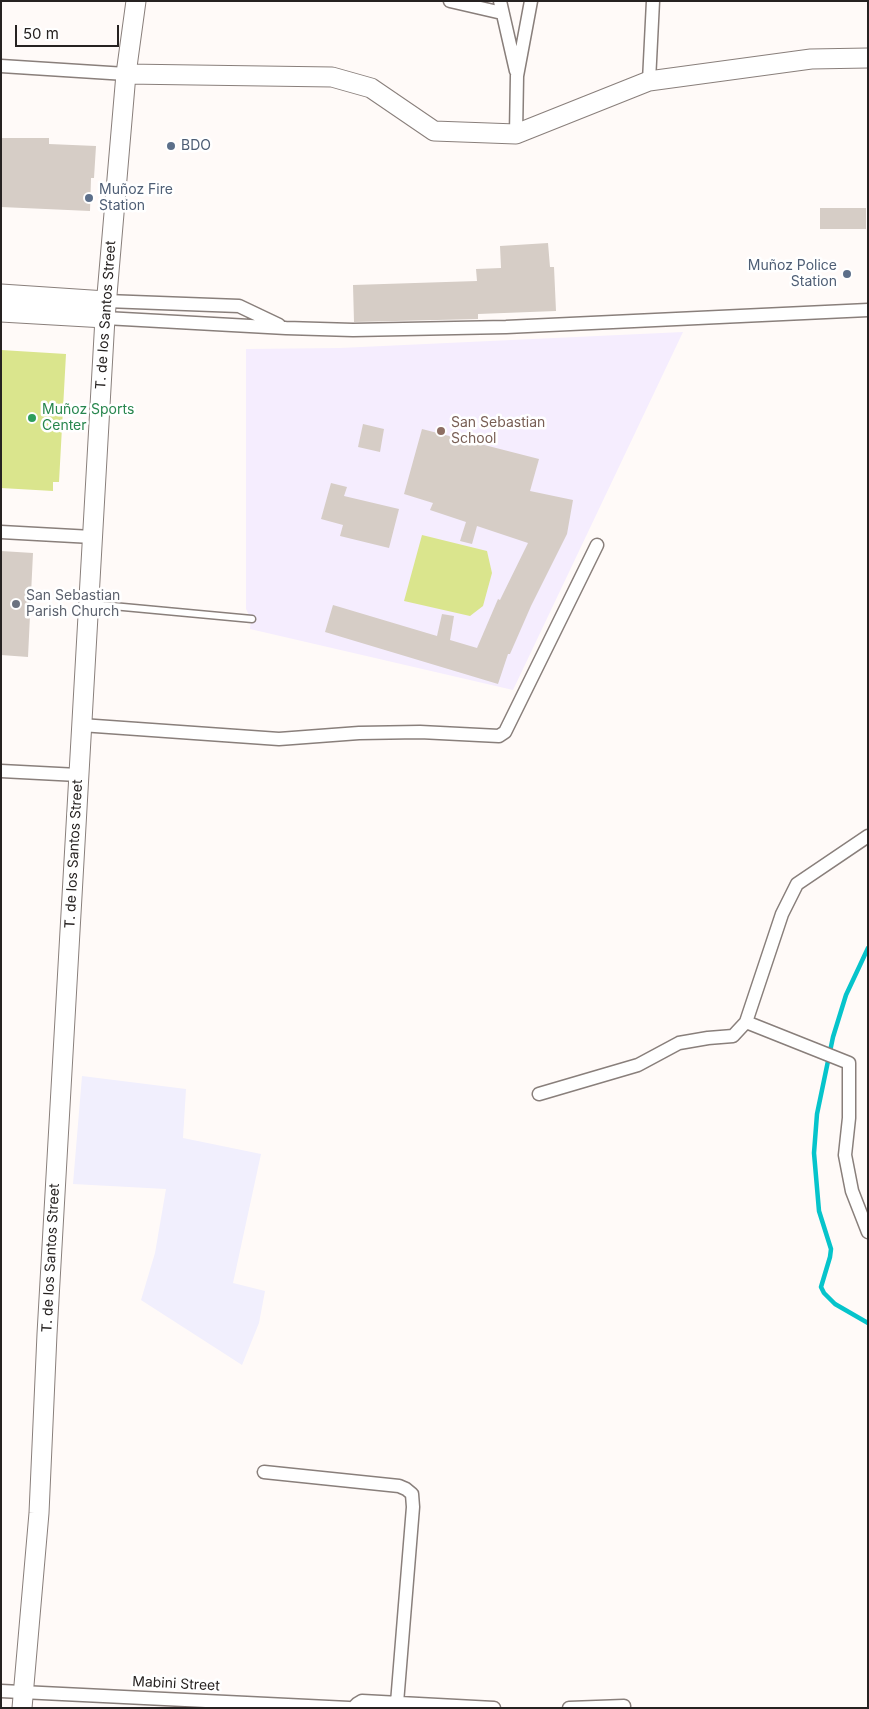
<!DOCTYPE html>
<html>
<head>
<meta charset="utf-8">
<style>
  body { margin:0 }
  #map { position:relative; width:869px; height:1709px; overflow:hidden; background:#fffaf8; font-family:Inter,sans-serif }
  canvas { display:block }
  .frame { position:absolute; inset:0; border:2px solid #262221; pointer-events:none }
  .scale { position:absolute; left:15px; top:25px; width:104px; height:22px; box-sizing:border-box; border:2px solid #262221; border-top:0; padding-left:6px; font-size:15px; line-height:18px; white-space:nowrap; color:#262221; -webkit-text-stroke:4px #fff; paint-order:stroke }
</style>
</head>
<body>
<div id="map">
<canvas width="869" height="1709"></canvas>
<div class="frame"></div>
<div class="scale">50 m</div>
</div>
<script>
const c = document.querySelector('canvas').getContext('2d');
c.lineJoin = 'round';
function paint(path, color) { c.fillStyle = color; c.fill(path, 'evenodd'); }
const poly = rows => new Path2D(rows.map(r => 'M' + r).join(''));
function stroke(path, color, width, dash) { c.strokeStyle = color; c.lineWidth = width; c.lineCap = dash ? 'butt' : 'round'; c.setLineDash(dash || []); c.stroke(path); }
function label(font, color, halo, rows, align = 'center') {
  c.font = font + ' Inter,sans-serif'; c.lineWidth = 5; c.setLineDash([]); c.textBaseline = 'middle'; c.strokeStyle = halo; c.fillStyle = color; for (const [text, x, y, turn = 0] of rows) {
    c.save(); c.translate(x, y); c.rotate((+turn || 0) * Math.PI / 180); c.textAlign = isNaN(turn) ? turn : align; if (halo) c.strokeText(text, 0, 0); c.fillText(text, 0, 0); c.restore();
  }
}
paint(poly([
  [82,1076,186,1089,183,1138,261,1154,233,1283,265,1291,259,1323,242,1365,141,1300,155,1253,166,1189,73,1184]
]), '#f1effd');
paint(poly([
  [683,332,513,690,250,629,251,619,246,609,246,349,340,348]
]), '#f5edfe');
paint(poly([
  [1,350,66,354,59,482,53,482,53,491,1,488],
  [422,535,487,551,492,573,483,606,470,616,404,601]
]), '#dae58d');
stroke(poly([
  [868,948,846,995,833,1037,817,1114,814,1153,819,1211,831,1249,830,1257,821,1287,824,1293,835,1304,868,1323]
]), '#06c4cb', 4.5);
paint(poly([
  [1,138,49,138,49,144,96,146,94,178,91,178,90,211,1,207],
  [820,208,866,208,866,229,820,229],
  [548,243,550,267,554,267,556,311,478,314,478,319,354,322,353,285,477,281,476,269,501,268,500,246],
  [363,424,384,429,380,452,358,447],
  [422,429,539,459,530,491,573,500,567,534,531,606,510,654,508,654,498,684,325,632,333,605,437,636,442,614,454,616,450,640,477,648,498,599,500,600,528,543,477,526,472,544,460,541,466,522,430,510,433,503,404,494],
  [331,483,347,487,344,496,399,509,389,548,340,536,343,525,321,519],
  [1,551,33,553,28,657,1,655]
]), '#d6cdc6');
const lane = poly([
  [91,604,252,619]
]);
const street = poly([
  [450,1,502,13],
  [500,1,516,71],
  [1,66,126,74],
  [649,81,653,1],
  [516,134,517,76,531,1],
  [106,301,239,306,279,325],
  [105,318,286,328,353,330,506,327,868,310],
  [1,532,92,537],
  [81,725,279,739,359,733,420,732,499,736,505,732,597,545],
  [1,771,78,775],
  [746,1022,849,1063,849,1118,845,1155,852,1191,868,1232],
  [539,1094,638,1065,679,1043,708,1038,733,1036,746,1022,782,914,797,884,868,836],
  [264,1472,399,1486,406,1489,412,1494,413,1507,397,1703],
  [1,1691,349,1708],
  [353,1708,357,1704,362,1701,494,1708],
  [569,1708,624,1706]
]);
const secondary = poly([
  [126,74,332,77,371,88,434,131,516,134,649,81,811,59,868,58],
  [1,294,106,301],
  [1,312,105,318],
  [22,1708,39,1513,47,1334,105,318,126,74,136,1]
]);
stroke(lane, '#897f7b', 9);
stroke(street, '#897f7b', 15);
stroke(secondary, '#897f7b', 21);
stroke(lane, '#fff', 6);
stroke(street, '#fff', 12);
stroke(secondary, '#fff', 19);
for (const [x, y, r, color] of [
  [171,146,5,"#5c6f8a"],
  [89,198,5,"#5c6f8a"],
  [847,274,5,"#5c6f8a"],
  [32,418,5,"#2e9e5b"],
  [441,431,5,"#8d6e63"],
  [16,604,5,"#6b7280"]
]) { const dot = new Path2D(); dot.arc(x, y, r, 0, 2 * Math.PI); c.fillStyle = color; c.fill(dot); stroke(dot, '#fff', 2); }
label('14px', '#4e5e75', '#fff', [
  ["BDO",181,146],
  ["Muñoz Fire",99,190],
  ["Station",99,206],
  ["Muñoz Police",837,266,"right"],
  ["Station",837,282,"right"]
], 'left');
label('14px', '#262221', '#fff', [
  ["T. de los Santos Street",106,315,-86],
  ["T. de los Santos Street",74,854,-87],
  ["T. de los Santos Street",51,1258,-87],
  ["Mabini Street",176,1684,3]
]);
label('14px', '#27864d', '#fff', [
  ["Muñoz Sports",42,410],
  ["Center",42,426]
], 'left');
label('14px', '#785e54', '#fff', [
  ["San Sebastian",451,423],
  ["School",451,439]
], 'left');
label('14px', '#5b616d', '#fff', [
  ["San Sebastian",26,596],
  ["Parish Church",26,612]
], 'left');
</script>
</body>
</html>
